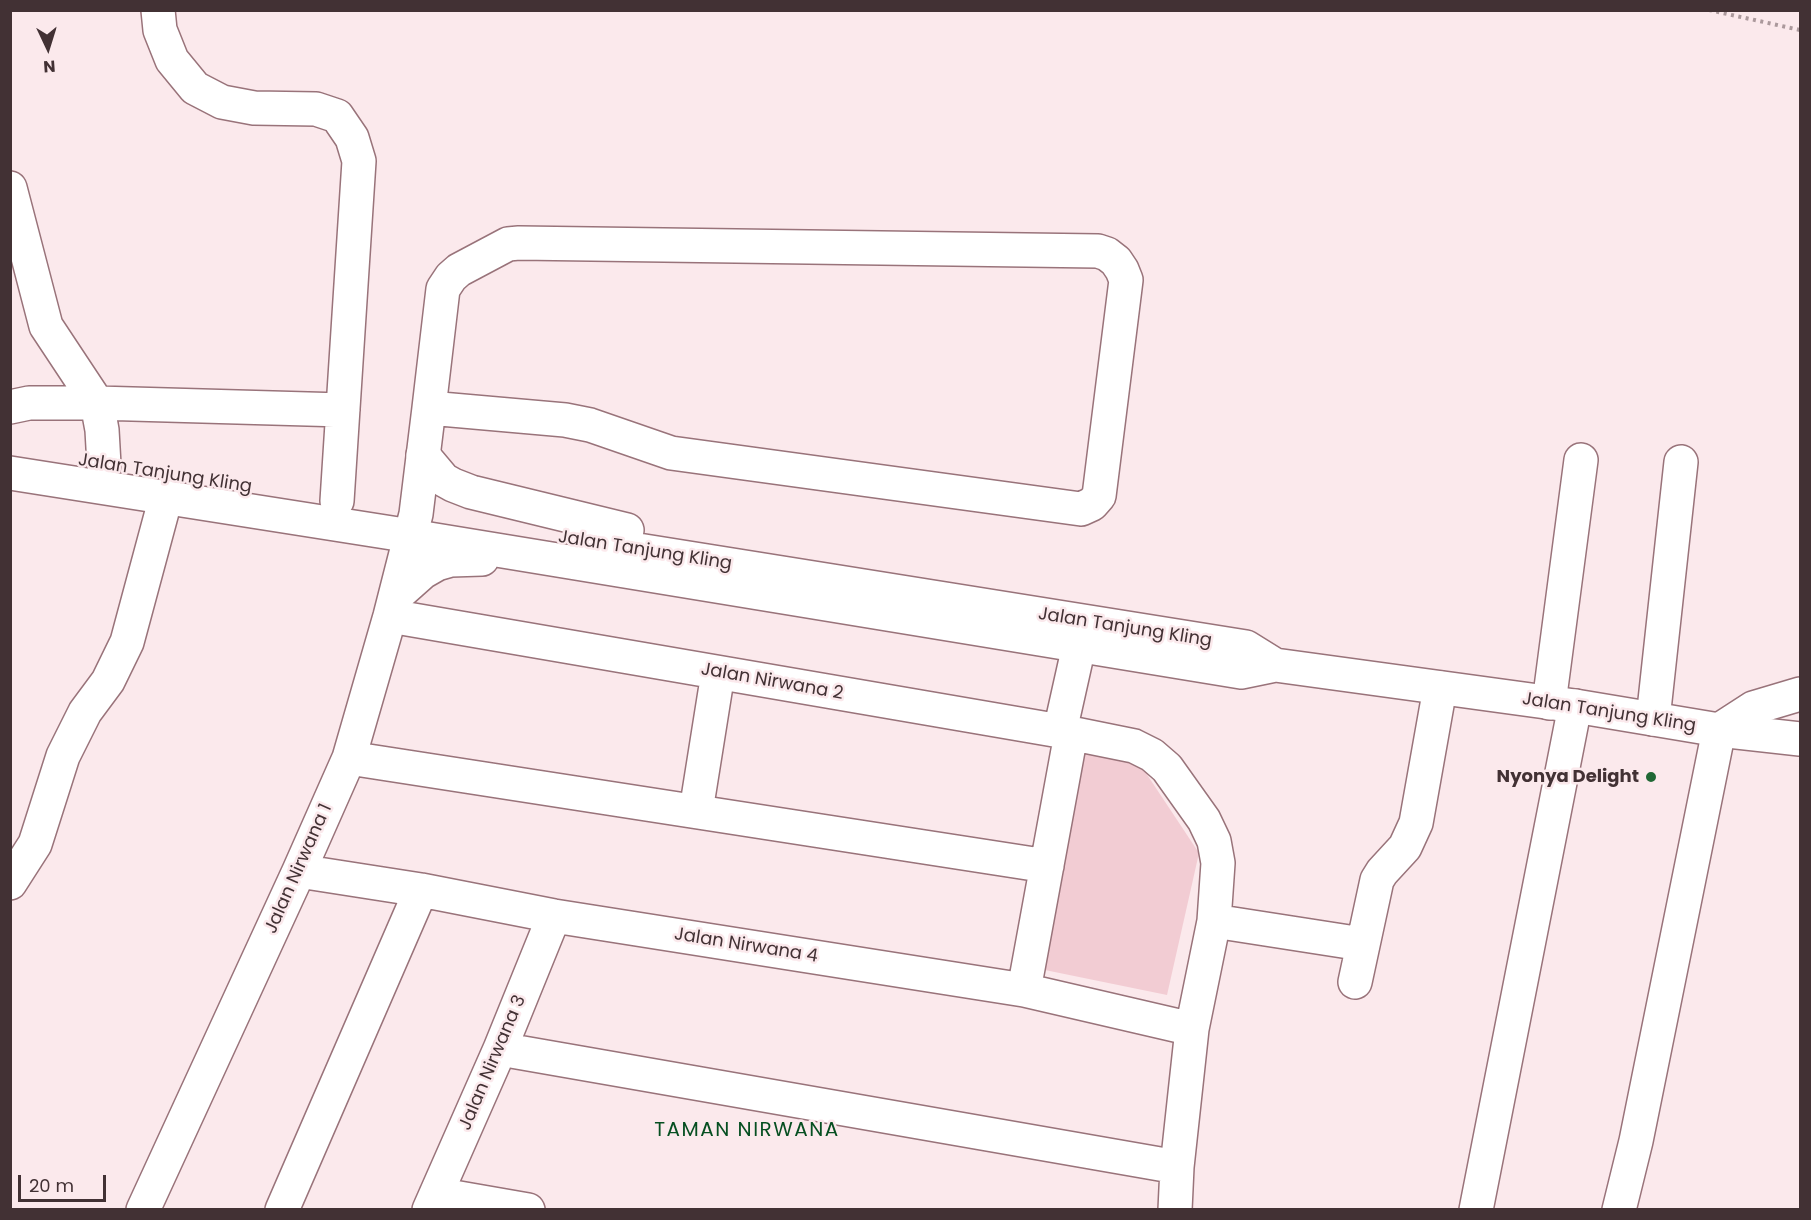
<!DOCTYPE html>
<html>
<head>
<meta charset="utf-8">
<style>
  body { margin:0 }
  #map { position:relative; width:1811px; height:1220px; overflow:hidden; background:#fbe9ec; font-family:Poppins,sans-serif }
  canvas { display:block }
  .frame { position:absolute; inset:0; border:12px solid #423134; pointer-events:none }
  .north { position:absolute; left:18px; top:18px; width:60px; height:60px; -webkit-text-stroke:4px #fbe9ec; paint-order:stroke; rotate:176deg; font-size:16px; font-weight:700; line-height:24px; text-align:center; color:#423134 }
  .north::after { content:''; display:block; margin:auto; width:21px; height:27px; background:#423134; clip-path:polygon(50% 0,100% 100%,50% 72%,0 100%) }
  .scale { position:absolute; left:18px; top:1175px; width:88px; height:27px; box-sizing:border-box; border:3px solid #423134; border-top:0; padding-left:8px; font-size:18px; line-height:21px; white-space:nowrap; color:#423134; -webkit-text-stroke:4px #fbe9ec; paint-order:stroke }
</style>
</head>
<body>
<div id="map">
<canvas width="1811" height="1220"></canvas>
<div class="frame"></div>
<div class="north">N</div>
<div class="scale">20 m</div>
</div>
<script>
const c = document.querySelector('canvas').getContext('2d');
c.lineJoin = 'round';
function paint(path, color) { c.fillStyle = color; c.fill(path, 'evenodd'); }
const poly = rows => new Path2D(rows.map(r => 'M' + r).join(''));
function stroke(path, color, width, dash) { c.strokeStyle = color; c.lineWidth = width; c.lineCap = dash ? 'butt' : 'round'; c.setLineDash(dash || []); c.stroke(path); }
function label(font, color, halo, rows, align = 'center') {
  c.font = font + ' Poppins,sans-serif'; c.lineWidth = 5; c.setLineDash([]); c.textBaseline = 'middle'; c.strokeStyle = halo; c.fillStyle = color; for (const [text, x, y, turn = 0] of rows) {
    c.save(); c.translate(x, y); c.rotate((+turn || 0) * Math.PI / 180); c.textAlign = isNaN(turn) ? turn : align; if (halo) c.strokeText(text, 0, 0); c.fillText(text, 0, 0); c.restore();
  }
}
paint(poly([
  [1081,751,1138,761,1199,853,1167,995,1040,969]
]), '#f2ccd3');
const minor = poly([
  [158,10,160,30,172,60,195,88,222,102,254,108,316,109,337,116,352,138,359,161,337,501],
  [10,188,46,326,97,403,102,430,104,465],
  [10,407,29,403,97,403,343,410],
  [390,616,1060,731,1134,746,1152,755,1167,768,1204,820,1214,841,1218,863,1214,921,1192,1029,1177,1167,1175,1210],
  [1549,703,1581,460],
  [1653,719,1681,462],
  [1060,731,1079,646],
  [349,758,1047,866],
  [696,811,718,673],
  [299,871,421,890,554,916,1024,990,1192,1029],
  [10,883,35,844,63,756,85,712,108,681,127,642,166,497],
  [1214,921,1362,944],
  [1355,982,1377,880,1382,872,1405,847,1416,823,1440,688],
  [1024,990,1071,734],
  [500,1049,1177,1167],
  [436,1194,528,1210],
  [143,1210,299,871,349,758,390,616,416,514,429,408,443,289,451,277,459,270,508,244,519,243,1098,251,1107,254,1116,261,1122,270,1126,280,1099,496,1092,504,1081,509,671,453,590,425,565,420,429,408],
  [282,1210,421,890],
  [429,1210,500,1049,554,916],
  [1476,1210,1575,706],
  [1619,1210,1636,1141,1719,730,1753,708,1800,694]
]);
const highway = poly([
  [423,455,444,480,453,485,471,492,627,530],
  [10,473,411,536,1241,672,1275,665,1575,706,1719,730,1800,739],
  [588,542,1246,647,1275,665],
  [396,596,423,572,437,564,451,560,482,559]
]);
stroke(minor, '#99737a', 36);
stroke(highway, '#99737a', 36);
stroke(poly([
  [1709,10,1800,30]
]), '#ab999c', 4, [3, 4.5]);
stroke(minor, '#fff', 33);
stroke(highway, '#fff', 33);
for (const [x, y, r, color] of [
  [1651,777,6,"#206835"]
]) { const dot = new Path2D(); dot.arc(x, y, r, 0, 2 * Math.PI); c.fillStyle = color; c.fill(dot); stroke(dot, '#fbe9ec', 2); }
label('18px', '#423134', '#fbe9ec', [
  ["Jalan Tanjung Kling",165,474,9],
  ["Jalan Tanjung Kling",645,551,9],
  ["Jalan Tanjung Kling",1125,628,9],
  ["Jalan Nirwana 2",772,682,10],
  ["Jalan Tanjung Kling",1609,713,9],
  ["Jalan Nirwana 1",299,869,-66],
  ["Jalan Nirwana 4",746,946,9],
  ["Jalan Nirwana 3",493,1063,-67]
]);
label('bold 18px', '#423134', '#fbe9ec', [
  ["Nyonya Delight",1639,777]
], 'right');
c.letterSpacing = '1.5px';
label('20px', '#064f21', '#fbe9ec', [
  ["TAMAN NIRWANA",747,1131]
]);
c.letterSpacing = '0px';
</script>
</body>
</html>
